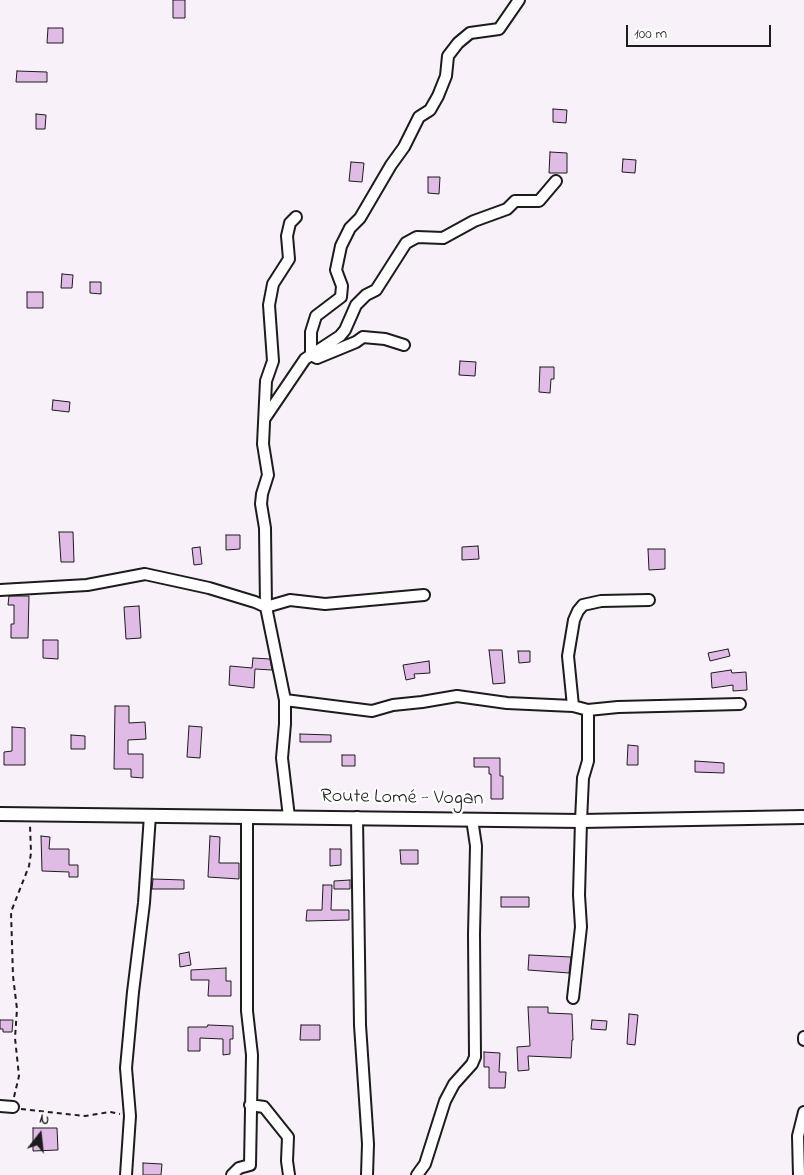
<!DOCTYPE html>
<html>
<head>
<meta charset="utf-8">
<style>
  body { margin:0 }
  #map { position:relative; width:804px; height:1175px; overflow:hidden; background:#f9f1fa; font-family:"Indie Flower",sans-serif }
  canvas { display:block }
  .north { position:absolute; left:15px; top:1110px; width:50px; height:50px; -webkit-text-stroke:4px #fff; paint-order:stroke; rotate:16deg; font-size:14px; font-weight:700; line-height:20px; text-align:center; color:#1c1c1c }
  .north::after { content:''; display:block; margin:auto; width:18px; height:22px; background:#1c1c1c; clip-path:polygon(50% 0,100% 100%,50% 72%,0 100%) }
  .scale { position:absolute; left:626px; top:25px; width:145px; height:22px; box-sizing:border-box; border:2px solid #1c1c1c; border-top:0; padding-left:6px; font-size:15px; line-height:18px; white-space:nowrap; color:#1c1c1c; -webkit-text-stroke:4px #fff; paint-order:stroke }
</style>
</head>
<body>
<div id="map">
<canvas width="804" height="1175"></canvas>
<div class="north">N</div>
<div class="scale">100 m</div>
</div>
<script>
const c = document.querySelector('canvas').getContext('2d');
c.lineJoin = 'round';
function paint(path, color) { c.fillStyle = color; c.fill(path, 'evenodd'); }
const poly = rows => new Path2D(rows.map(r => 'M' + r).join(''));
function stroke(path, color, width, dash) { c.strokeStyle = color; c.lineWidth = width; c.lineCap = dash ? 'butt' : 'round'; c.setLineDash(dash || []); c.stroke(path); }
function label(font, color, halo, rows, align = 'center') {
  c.font = font + ' "Indie Flower",sans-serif'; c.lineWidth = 4.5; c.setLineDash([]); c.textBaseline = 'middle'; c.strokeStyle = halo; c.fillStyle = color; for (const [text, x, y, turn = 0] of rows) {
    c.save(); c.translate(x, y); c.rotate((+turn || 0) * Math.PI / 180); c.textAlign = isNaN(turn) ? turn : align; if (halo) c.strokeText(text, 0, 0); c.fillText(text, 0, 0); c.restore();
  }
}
const building = poly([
  [173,0,185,0,185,18,173,18,173,0],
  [48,28,63,28,63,43,47,43,48,28],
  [17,71,47,72,47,82,16,82,17,71],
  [553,109,567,110,566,123,553,122,553,109],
  [36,114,46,115,45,129,36,129,36,114],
  [550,152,567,153,567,173,549,173,550,152],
  [623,159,636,160,635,173,622,172,623,159],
  [351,162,364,163,362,182,349,181,351,162],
  [428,177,440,177,439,194,428,193,428,177],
  [62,274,73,275,72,288,61,288,62,274],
  [90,282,101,282,101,294,90,293,90,282],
  [27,292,43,292,43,308,27,308,27,292],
  [460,361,476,362,475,376,459,375,460,361],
  [540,367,554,367,554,379,551,379,550,393,539,392,540,367],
  [53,400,70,402,69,412,52,410,53,400],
  [59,532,73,532,74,562,61,562,59,532],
  [226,535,240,535,240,549,226,550,226,535],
  [478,546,479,559,462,560,462,547,478,546],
  [200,547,202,564,194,565,192,548,200,547],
  [648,549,665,549,665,569,649,570,648,549],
  [9,596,29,596,28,638,11,638,11,624,14,624,14,605,8,605,9,596],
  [139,606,141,638,126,639,124,607,139,606],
  [43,640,58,640,58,659,43,658,43,640],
  [728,649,730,656,710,661,708,653,728,649],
  [489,650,502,650,505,683,493,684,489,650],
  [518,651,530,651,530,662,519,663,518,651],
  [253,658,270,659,272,670,255,669,254,688,229,685,230,666,252,668,253,658],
  [429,661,430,673,414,674,415,678,406,680,403,665,429,661],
  [731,670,732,673,746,672,747,690,733,691,733,685,712,688,711,673,731,670],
  [115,706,129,706,129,723,145,722,146,739,128,740,128,754,143,754,143,778,131,777,131,769,114,769,115,706],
  [189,726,202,727,200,758,187,757,189,726],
  [12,727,25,728,25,765,4,765,4,752,12,751,12,727],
  [300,734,331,735,331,742,300,742,300,734],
  [71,735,85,736,85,749,71,749,71,735],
  [628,745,638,746,638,765,627,765,628,745],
  [342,755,355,755,355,766,342,766,342,755],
  [474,758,500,758,500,776,503,776,503,799,491,799,491,774,489,774,489,767,474,767,474,758],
  [695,761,724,763,724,773,695,772,695,761],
  [41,836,50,837,49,849,69,849,69,865,78,865,78,877,69,877,69,872,42,871,41,836],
  [210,836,220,837,219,863,239,863,239,879,208,877,210,836],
  [330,849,341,849,341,865,330,866,330,849],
  [400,850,418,850,418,864,401,864,400,850],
  [153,879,184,880,184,889,152,889,153,879],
  [350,880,350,889,334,889,334,881,350,880],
  [323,885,332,885,331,910,349,910,349,920,306,921,307,910,322,910,323,885],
  [501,897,529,897,529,907,501,907,501,897],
  [189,952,191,965,180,967,179,954,189,952],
  [529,955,571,957,569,973,528,970,529,955],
  [226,968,226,981,231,981,231,996,208,996,209,980,191,980,191,970,226,968],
  [528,1007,548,1007,548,1013,572,1014,573,1040,572,1040,571,1058,528,1056,529,1070,518,1071,517,1047,530,1046,528,1007],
  [629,1014,638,1015,635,1045,627,1044,629,1014],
  [0,1020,13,1020,12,1032,3,1032,3,1029,0,1029,0,1020],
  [592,1020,607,1021,606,1030,591,1029,592,1020],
  [208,1025,233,1026,233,1039,230,1039,230,1054,223,1055,223,1039,200,1038,200,1051,188,1051,188,1027,207,1027,208,1025],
  [301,1025,320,1025,320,1040,300,1040,301,1025],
  [484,1052,500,1053,499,1072,506,1072,505,1088,489,1088,489,1067,484,1067,484,1052],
  [33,1128,57,1128,58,1150,33,1151,33,1128],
  [143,1163,162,1164,161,1175,143,1175,143,1163]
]);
paint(building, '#e0bbe6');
stroke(building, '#1c1c1c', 1);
const minor = poly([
  [404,345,385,339,363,337,356,342,317,358,311,355,340,336,345,330,356,305,366,295,376,290,406,243,417,237,443,238,474,221,507,209,515,201,539,201,556,181],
  [265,418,305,359,311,355,311,332,316,316,341,297,342,286,336,270,341,246,350,228,360,218,391,165,404,147,419,117,430,110,438,96,446,76,448,56,458,43,470,33,499,29,519,0],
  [0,590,87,585,145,574,209,588,255,602,266,607,290,600,325,604,424,595],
  [285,700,372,711,393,705,422,702,457,696,507,703,573,706,588,710,618,707,740,704],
  [573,706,568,656,574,620,578,611,583,605,601,601,649,600],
  [289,817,282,758,285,724,285,700,266,607,265,528,261,504,262,494,268,475,263,444,266,381,273,361,269,305,273,284,289,259,287,236,290,223,296,217],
  [357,817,360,1025,368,1144,367,1175],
  [573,998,581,927,579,895,581,821,583,778,588,761,588,710],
  [804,1037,804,1040],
  [250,1105,264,1107,288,1137,287,1161,289,1175],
  [0,1106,13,1107],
  [126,1175,130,1116,126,1068,133,992,144,903,150,815],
  [232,1175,239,1168,250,1165,252,1055,247,1011,247,817],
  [417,1175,425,1164,445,1101,454,1084,472,1064,475,1057,474,934,476,846,472,819],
  [799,1175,798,1136,804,1112]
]);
const major = poly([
  [0,814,581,821,804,817]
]);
stroke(minor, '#1c1c1c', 14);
stroke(major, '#1c1c1c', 16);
stroke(poly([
  [14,1097,19,1076,15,1038,17,1009,13,976,11,912,29,866,31,853,30,825],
  [21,1109,85,1116,110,1112,120,1114]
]), '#1c1c1c', 2, [5, 4]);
stroke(minor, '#fff', 10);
stroke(major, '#fff', 12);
label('20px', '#1c1c1c', '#fff', [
  ["Route Lomé - Vogan",402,799,1]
]);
</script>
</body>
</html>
